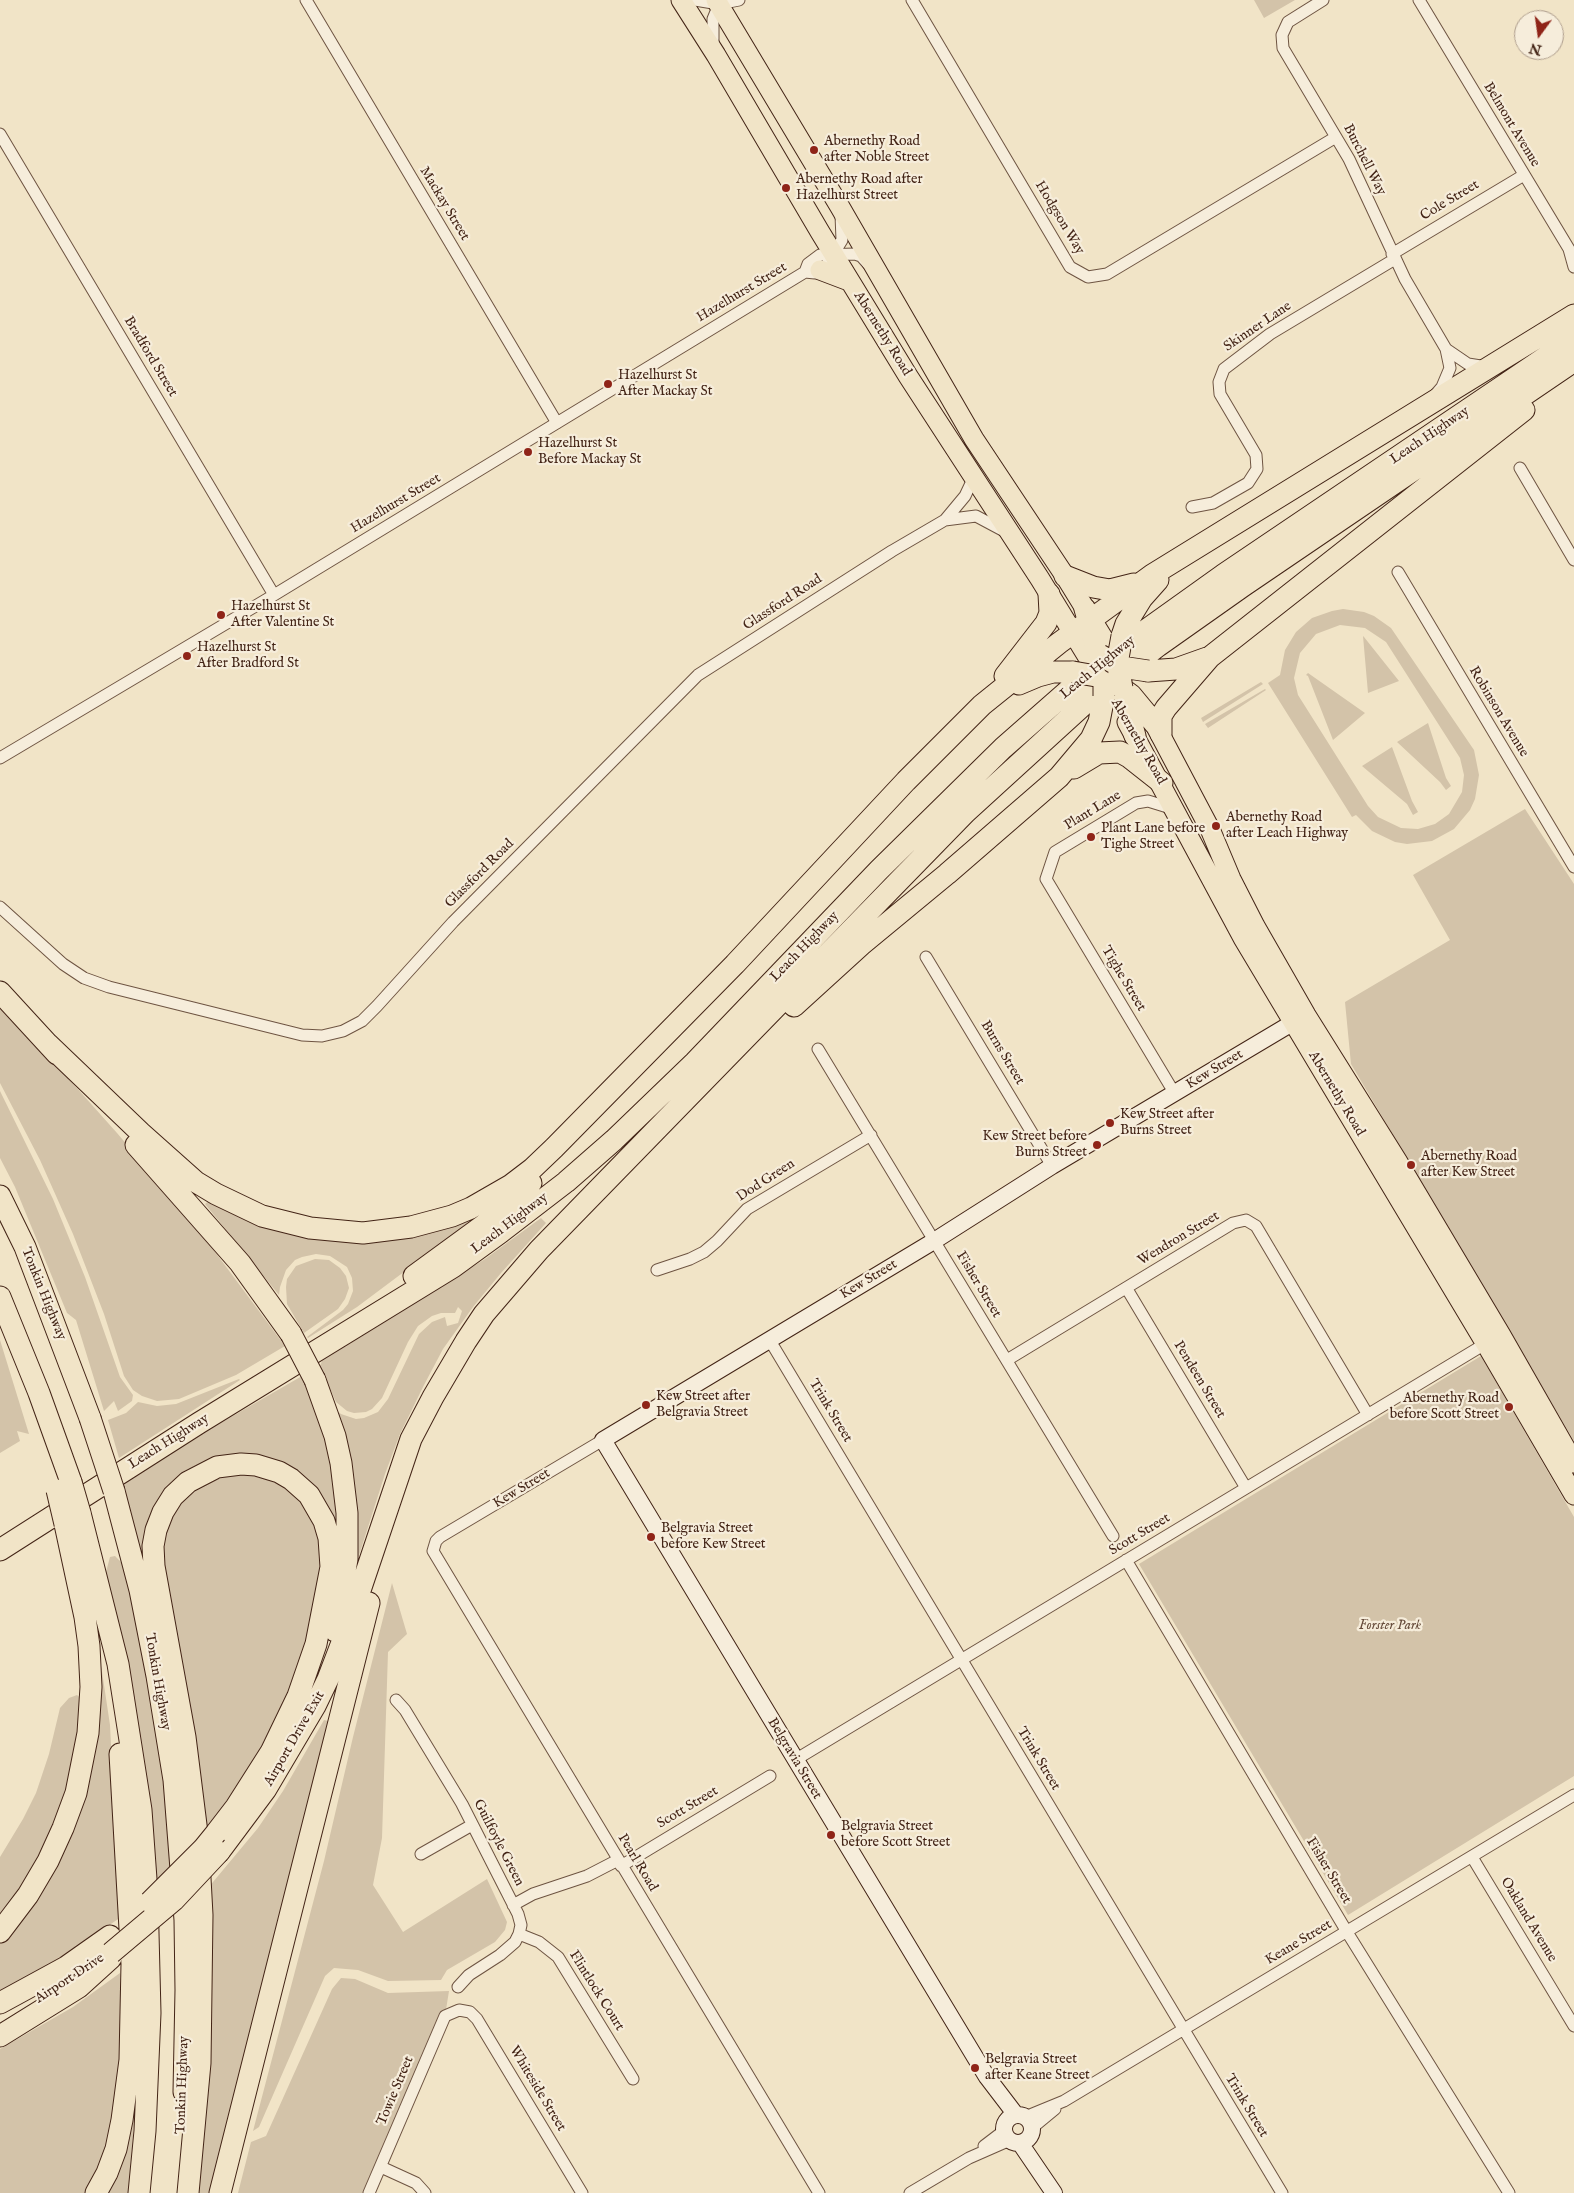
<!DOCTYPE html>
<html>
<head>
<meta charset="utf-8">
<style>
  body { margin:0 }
  #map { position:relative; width:1574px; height:2193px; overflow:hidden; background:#f1e4c7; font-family:"IM FELL English",serif }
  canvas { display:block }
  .north { position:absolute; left:1514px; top:10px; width:50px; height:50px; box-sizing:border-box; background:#f6eddb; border:1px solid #ae9d8c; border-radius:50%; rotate:194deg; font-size:14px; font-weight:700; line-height:20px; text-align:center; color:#432416 }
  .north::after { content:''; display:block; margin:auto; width:18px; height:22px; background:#8f2418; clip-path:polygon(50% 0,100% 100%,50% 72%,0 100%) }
</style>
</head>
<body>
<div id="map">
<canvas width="1574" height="2193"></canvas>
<div class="north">N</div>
</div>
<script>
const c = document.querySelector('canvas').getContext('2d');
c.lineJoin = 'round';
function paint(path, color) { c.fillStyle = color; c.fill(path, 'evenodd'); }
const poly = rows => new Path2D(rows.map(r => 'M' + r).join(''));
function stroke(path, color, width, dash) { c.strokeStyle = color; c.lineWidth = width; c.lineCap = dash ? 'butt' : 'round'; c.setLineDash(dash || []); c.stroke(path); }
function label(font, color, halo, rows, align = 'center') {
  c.font = font + ' "IM FELL English",serif'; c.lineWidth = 4.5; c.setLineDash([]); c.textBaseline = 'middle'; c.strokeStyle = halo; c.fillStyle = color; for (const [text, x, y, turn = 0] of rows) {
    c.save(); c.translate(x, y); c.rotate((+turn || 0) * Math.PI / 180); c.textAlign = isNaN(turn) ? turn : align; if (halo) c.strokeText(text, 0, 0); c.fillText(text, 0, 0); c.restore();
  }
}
paint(poly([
  [1254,0,1295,0,1264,18],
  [1343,609,1364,612,1374,616,1391,628,1474,750,1479,775,1475,799,1470,810,1454,829,1432,841,1407,844,1395,842,1372,831,1356,815,1352,817,1268,683,1280,675,1285,650,1296,632,1312,618,1332,611],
  [1340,625,1365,628,1386,642,1460,758,1464,775,1462,792,1449,814,1435,824,1418,829,1401,828,1378,817,1368,806,1298,695,1294,678,1300,653,1316,634],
  [1363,636,1364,637,1399,681,1368,693],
  [1308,673,1365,713,1333,740,1308,676,1306,675],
  [1261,682,1263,684,1203,722,1201,718],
  [1265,689,1266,690,1208,728,1205,724],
  [1428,723,1446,778,1451,786,1446,790,1440,782,1397,742],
  [1392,747,1412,801,1418,812,1413,815,1407,804,1362,766],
  [1525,809,1574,884,1574,1441,1351,1064,1345,1002,1450,940,1413,875],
  [0,1002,117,1133,195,1225,285,1346,236,1375,179,1399,157,1401,142,1396,133,1390,124,1376,104,1314,73,1234,40,1160,0,1083],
  [0,1091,53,1199,85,1277,120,1377,133,1395,132,1401,118,1411,114,1401,104,1411,76,1320,67,1313,15,1187,0,1158],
  [212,1198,299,1232,484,1212,357,1307,308,1338,307,1337,343,1310,348,1304,353,1291,352,1278,347,1267,330,1256,316,1254,302,1257,295,1260,286,1270,280,1287,279,1295,205,1204],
  [541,1218,546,1223,501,1273,473,1307,443,1349,424,1385,400,1434,385,1474,352,1577,332,1407,341,1414,356,1419,364,1418,378,1412,388,1399,419,1334,432,1322,445,1317,447,1326,458,1323,462,1311,458,1307,455,1313,441,1313,432,1316,418,1326,408,1342,382,1398,372,1409,366,1412,354,1413,347,1411,336,1402,320,1366,322,1361,485,1259],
  [315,1259,329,1260,340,1268,346,1276,349,1288,345,1299,338,1309,304,1333,287,1304,286,1287,287,1279,296,1266],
  [0,1340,29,1434,17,1431,20,1441,0,1453],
  [1481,1356,1574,1517,1574,1776,1348,1915,1139,1564],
  [302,1376,323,1429,332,1460,337,1533,323,1499,214,1458,194,1466,183,1474,146,1551,141,1552,122,1480],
  [239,1379,240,1380,119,1458,108,1420,126,1413,138,1402,157,1406,176,1404],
  [235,1469,282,1478,316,1516,322,1556,320,1581,303,1654,290,1691,256,1759,204,1835,164,1584,160,1535,191,1486],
  [115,1556,126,1567,159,1734,174,1868,154,1888,106,1572,110,1557],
  [392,1583,407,1634,388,1652,382,1838,373,1885,403,1932,487,1879,507,1922,505,1930,495,1942,447,1970,441,1980,388,1981,358,1970,334,1968,325,1976,259,2127,253,2131,324,1861,353,1737],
  [98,1645,110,1725,113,1788,124,1915,41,1972,0,1995,0,1941,46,1878],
  [77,1695,84,1701,76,1764,40,1861,0,1918,0,1857,23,1819,36,1793,49,1754,60,1708,69,1698],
  [324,1720,332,1722,212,2193,197,2193,208,2084,211,2005,208,1888,258,1828,283,1791],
  [120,1973,120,2022,122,2028,116,2091,110,2134,94,2181,85,2193,0,2193,0,2049,73,2007],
  [341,1978,355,1979,388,1993,449,1991,445,2016,369,2193,238,2193,251,2142,266,2136,332,1989],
  [130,2102,136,2103,128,2193,108,2193]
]), '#d3c3a9');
const street = poly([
  [306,0,557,423],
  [695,0,719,4,739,0],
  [912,0,1070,267,1088,277,1107,274,1336,137],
  [1323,0,1288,22,1282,35,1283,48,1349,159,1405,279,1446,349,1450,368,1442,387,1435,395],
  [1419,0,1569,249,1574,267],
  [713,45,713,19,720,2],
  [0,134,274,595],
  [1392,254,1524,175],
  [805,272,808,264,820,255,855,254,861,256,868,264],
  [1446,349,1468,364,1487,367],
  [1520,468,1574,560],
  [1192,507,1213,503,1248,483,1257,469,1256,455,1220,394,1219,382,1224,369,1270,334,1395,259],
  [945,520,976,516,1006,532],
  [1398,572,1574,867],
  [0,758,274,595,805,272,815,273,826,266,842,240,841,215],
  [1174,809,1148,801,1136,803,1055,852,1046,879,1175,1094],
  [0,907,63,964,84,978,109,987,302,1035,322,1036,343,1031,362,1021,377,1006,453,922,698,675,892,551,945,520,965,496,974,477],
  [926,957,1052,1166],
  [818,1049,1113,1536],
  [657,1270,690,1259,704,1252,717,1241,747,1209,871,1135],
  [1127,1289,1246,1488],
  [769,1339,1282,2193],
  [1007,1360,1233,1223,1246,1220,1256,1226,1368,1415],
  [603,1440,440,1537,436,1541,433,1551,819,2193],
  [1126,1560,1347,1932,1509,2193],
  [396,1700,405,1710,462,1804,518,1914,521,1925,519,1934,515,1942,500,1955,469,1975,458,1987],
  [795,1760,1490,1341],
  [421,1854,472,1825],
  [1472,1857,1574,2026],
  [621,1866,770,1776],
  [513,1905,533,1894,587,1876,618,1860],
  [519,1934,539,1942,558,1957,633,2079],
  [1025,2117,1064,2101,1574,1795],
  [1032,2128,1055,2109],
  [984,2146,1005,2130],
  [381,2167,416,2183,425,2193],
  [369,2193,445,2016,459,2010,470,2012,477,2019,582,2193],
  [910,2193,969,2158,1010,2140]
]);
const secondary = poly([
  [1016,2115,987,2077,603,1440,934,1241,1052,1166,1304,1016],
  '1004 2129a14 14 0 1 1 28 0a14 14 0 1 1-28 0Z',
  [1020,2143,1054,2193]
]);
const primary = poly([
  [681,0,716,55,820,232,908,376,1040,579,1092,664],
  [716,0,840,207,974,439,1065,576,1108,646],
  [820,270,849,281],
  [1153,721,1210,829,1231,879,1255,926,1306,1015,1398,1162,1501,1335,1574,1463],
  [1127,722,1243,938,1486,1344,1574,1495]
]);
const highway = poly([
  [1065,576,1093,587,1110,590,1134,584],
  [1085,609,1101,664],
  [1122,636,1126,624,1142,598,1158,580],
  [1148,671,1176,669,1207,658],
  [1005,676,1046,623,1050,613,1049,594],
  [1019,684,1038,676,1053,672,1073,672],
  [1120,687,1131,695,1155,724],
  [1122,688,1135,736],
  [1161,734,1161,716,1166,708,1210,657,1524,410],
  [1074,768,1099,753,1120,752,1129,757,1162,783],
  [0,992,57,1054],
  [794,1006,861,945,947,874,1059,777,1091,739,1099,722,1104,696],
  [48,1044,141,1133,196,1182,216,1194,262,1216,310,1228,363,1233,411,1227,452,1216,471,1208,511,1185,532,1169,554,1148,735,964,906,781,982,705,1059,643,1152,575,1574,315],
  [136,1145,240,1263,291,1334],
  [0,1196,25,1247,90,1418],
  [414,1276,492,1219,531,1183],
  [0,1297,39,1393,71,1482],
  [315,1380,335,1436,341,1463,347,1513,347,1559,335,1631],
  [114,1491,140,1590,157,1676,174,1780,185,1920,186,1990,184,2092],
  [80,1513,118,1664,141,1810,147,1893,150,2013,145,2131,139,2193],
  [0,1550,199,1423,453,1267,501,1232,566,1182,614,1140,695,1062,879,870,1003,748,1069,690,1139,635,1223,575,1574,338],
  [219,1852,266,1789,315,1706,328,1679,346,1632,411,1439,433,1397,466,1341,484,1314,539,1250,966,812,1091,698,1158,646,1243,586,1574,361],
  [0,1932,28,1895,48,1861,63,1828,76,1793,88,1733,91,1687,89,1646,85,1617,65,1524],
  [0,2003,66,1967,110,1936],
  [0,2036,79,1987,111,1958],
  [96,2193,107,2173,116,2149,122,2120,130,2060,132,1964,120,1754],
  [188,2193,200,2063,202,1915,198,1841,185,1737,154,1566,153,1546,156,1530,163,1512,173,1496,188,1482,217,1467,241,1464,256,1465,279,1472,291,1479,309,1495,324,1521,329,1538,331,1567,316,1644,298,1696,271,1752,236,1807,216,1833],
  [220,2193,369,1603]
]);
stroke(street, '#6e5442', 13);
stroke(secondary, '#432416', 18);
stroke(primary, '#432416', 21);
stroke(highway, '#432416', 23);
stroke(street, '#f6eddb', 11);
stroke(secondary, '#f6eddb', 16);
stroke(primary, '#f1e4c7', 19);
stroke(highway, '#f1e4c7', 21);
const highwayBridge = poly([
  [1100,655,1114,663],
  [1118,658,1122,636],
  [1128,668,1148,671],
  [1073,672,1096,676],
  [1119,672,1122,688],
  [1104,683,1104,696],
  [291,1334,315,1380],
  [90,1418,114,1491],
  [71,1482,80,1513],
  [57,1490,65,1524],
  [150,1902,203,1849,216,1833],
  [111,1953,174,1900,219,1852]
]);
stroke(highwayBridge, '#432416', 23, []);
stroke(highwayBridge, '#f1e4c7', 21);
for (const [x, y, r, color] of [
  [814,150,5,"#8f2418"],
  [786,188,5,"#8f2418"],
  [608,384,5,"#8f2418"],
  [528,452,5,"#8f2418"],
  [221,615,5,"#8f2418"],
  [187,656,5,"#8f2418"],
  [1216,826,5,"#8f2418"],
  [1091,837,5,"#8f2418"],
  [1110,1123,5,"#8f2418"],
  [1097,1145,5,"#8f2418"],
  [1411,1165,5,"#8f2418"],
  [646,1405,5,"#8f2418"],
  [1509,1407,5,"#8f2418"],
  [651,1537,5,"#8f2418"],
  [831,1835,5,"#8f2418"],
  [975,2068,5,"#8f2418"]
]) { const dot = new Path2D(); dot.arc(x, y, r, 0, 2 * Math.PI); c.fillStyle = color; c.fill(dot); stroke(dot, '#f6eddb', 2); }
label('14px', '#432416', '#f6eddb', [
  ["Belmont Avenue",1511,125,59],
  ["Burchell Way",1364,160,63],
  ["Cole Street",1450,201,-31],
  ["Mackay Street",444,204,59],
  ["Hodgson Way",1059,218,59],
  ["Hazelhurst Street",742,293,-31],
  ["Skinner Lane",1258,327,-34],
  ["Abernethy Road",882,334,58],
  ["Bradford Street",150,357,59],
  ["Leach Highway",1430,436,-34],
  ["Hazelhurst Street",396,504,-31],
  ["Glassford Road",783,603,-33],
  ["Leach Highway",1098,668,-39],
  ["Robinson Avenue",1498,712,59],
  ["Abernethy Road",1138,742,60],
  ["Plant Lane",1093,811,-31],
  ["Glassford Road",480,874,-45],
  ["Leach Highway",805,947,-46],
  ["Tighe Street",1123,979,59],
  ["Burns Street",1002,1053,59],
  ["Kew Street",1215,1070,-31],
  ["Abernethy Road",1336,1094,59],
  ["Dod Green",766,1181,-33],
  ["Leach Highway",510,1224,-37],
  ["Wendron Street",1179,1239,-31],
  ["Kew Street",869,1280,-31],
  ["Fisher Street",978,1285,59],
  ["Tonkin Highway",43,1294,68],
  ["Pendeen Street",1199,1380,59],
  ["Trink Street",830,1411,59],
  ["Leach Highway",169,1442,-32],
  ["Kew Street",522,1489,-31],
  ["Scott Street",1140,1535,-31],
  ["Tonkin Highway",157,1682,80],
  ["Airport Drive Exit",295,1739,-60],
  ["Belgravia Street",794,1759,59],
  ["Trink Street",1038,1759,59],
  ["Scott Street",688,1808,-31],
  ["Guilfoyle Green",498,1843,63],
  ["Pearl Road",637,1863,59],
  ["Fisher Street",1328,1871,59],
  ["Oakland Avenue",1528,1920,59],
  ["Keane Street",1299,1943,-31],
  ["Airport Drive",70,1979,-33],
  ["Flintlock Court",596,1991,58],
  ["Tonkin Highway",183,2085,-88],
  ["Whiteside Street",537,2089,59],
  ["Towie Street",396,2091,-67],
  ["Trink Street",1246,2106,59]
]);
label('14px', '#432416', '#f6eddb', [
  ["Abernethy Road",824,142],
  ["after Noble Street",824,158],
  ["Abernethy Road after",796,180],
  ["Hazelhurst Street",796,196],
  ["Hazelhurst St",618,376],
  ["After Mackay St",618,392],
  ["Hazelhurst St",538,444],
  ["Before Mackay St",538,460],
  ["Hazelhurst St",231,607],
  ["After Valentine St",231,623],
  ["Hazelhurst St",197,648],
  ["After Bradford St",197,664],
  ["Abernethy Road",1226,818],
  ["after Leach Highway",1226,834],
  ["Plant Lane before",1101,829],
  ["Tighe Street",1101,845],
  ["Kew Street after",1120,1115],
  ["Burns Street",1120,1131],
  ["Kew Street before",1087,1137,"right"],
  ["Burns Street",1087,1153,"right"],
  ["Abernethy Road",1421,1157],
  ["after Kew Street",1421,1173],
  ["Kew Street after",656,1397],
  ["Belgravia Street",656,1413],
  ["Abernethy Road",1499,1399,"right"],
  ["before Scott Street",1499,1415,"right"],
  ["Belgravia Street",661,1529],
  ["before Kew Street",661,1545],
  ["Belgravia Street",841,1827],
  ["before Scott Street",841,1843],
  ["Belgravia Street",985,2060],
  ["after Keane Street",985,2076]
], 'left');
label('italic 14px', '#674c3b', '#f6eddb', [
  ["Forster Park",1390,1626]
]);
</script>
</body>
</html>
